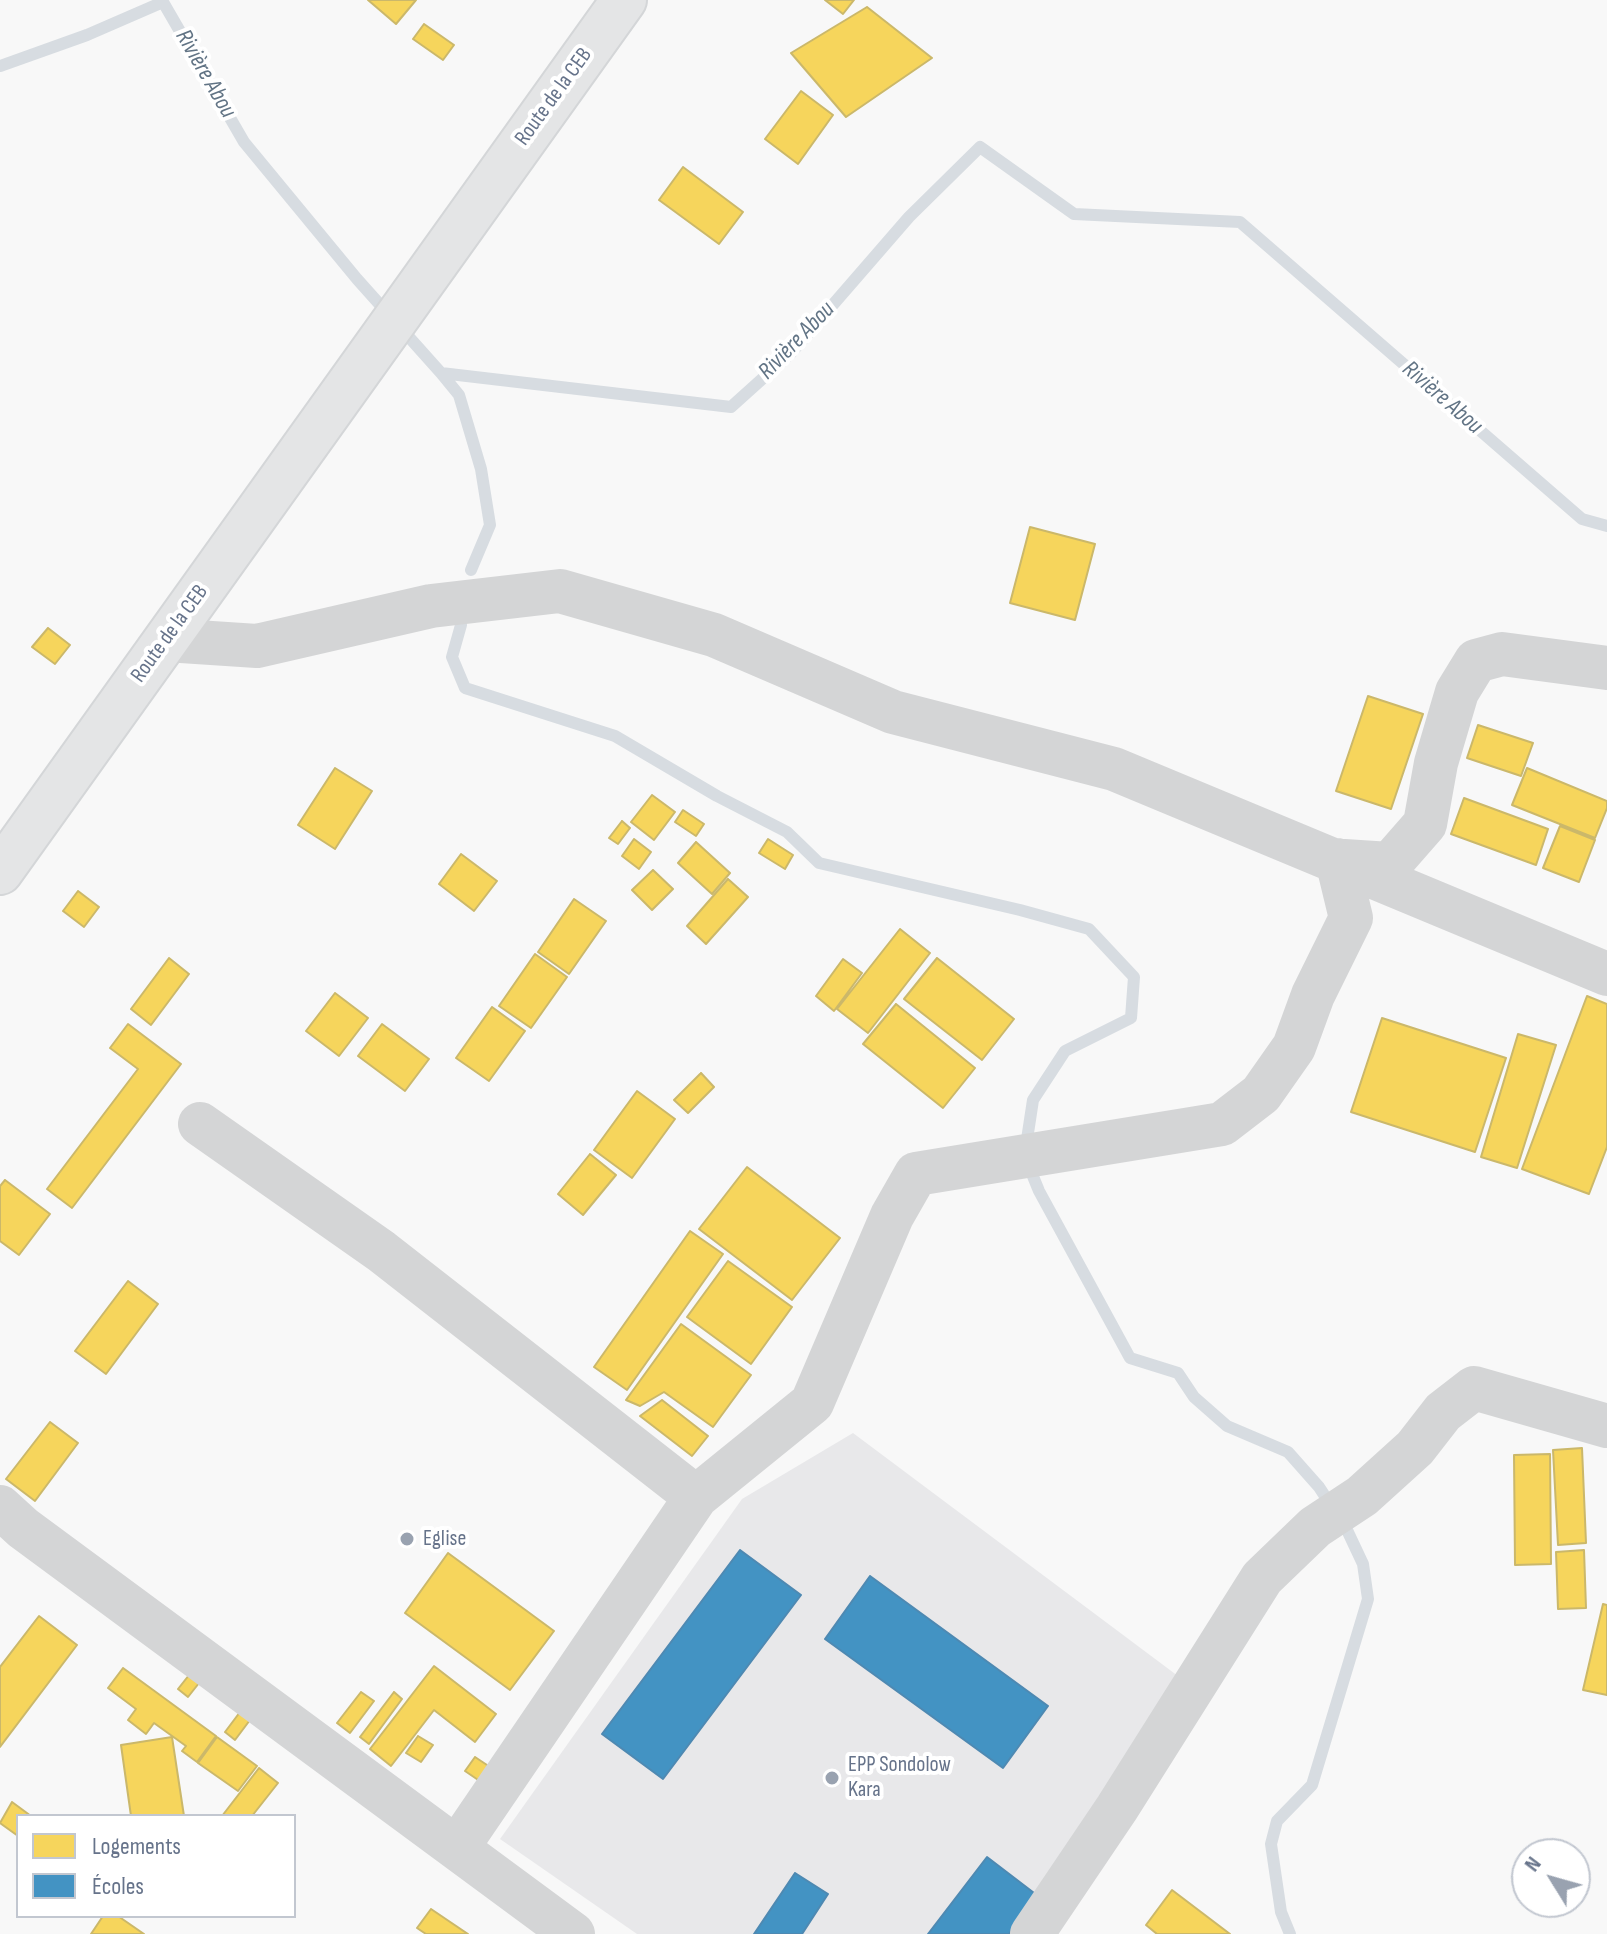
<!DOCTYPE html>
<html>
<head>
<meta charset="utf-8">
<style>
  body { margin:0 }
  #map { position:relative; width:1607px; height:1934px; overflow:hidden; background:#f8f8f8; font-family:"Sofia Sans Condensed",sans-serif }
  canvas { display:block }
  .legend { position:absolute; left:16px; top:1814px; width:280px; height:104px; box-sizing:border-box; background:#fff; border:2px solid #c2c7d0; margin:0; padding:10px 14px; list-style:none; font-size:24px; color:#66738a }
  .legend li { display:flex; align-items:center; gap:16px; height:40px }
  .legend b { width:40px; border:2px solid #c2c7d0 }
  .north { position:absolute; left:1511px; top:1838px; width:80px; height:80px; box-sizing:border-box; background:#fff; border:2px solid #c2c7d0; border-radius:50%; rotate:307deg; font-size:22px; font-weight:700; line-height:32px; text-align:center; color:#66738a }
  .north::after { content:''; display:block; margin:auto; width:28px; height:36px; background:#99a2b0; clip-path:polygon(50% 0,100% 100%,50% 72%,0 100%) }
</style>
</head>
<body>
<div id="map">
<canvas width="1607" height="1934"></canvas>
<ul class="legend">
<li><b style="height:22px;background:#f6d55c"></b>Logements</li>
<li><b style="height:22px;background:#4393c3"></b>Écoles</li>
</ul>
<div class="north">N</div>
</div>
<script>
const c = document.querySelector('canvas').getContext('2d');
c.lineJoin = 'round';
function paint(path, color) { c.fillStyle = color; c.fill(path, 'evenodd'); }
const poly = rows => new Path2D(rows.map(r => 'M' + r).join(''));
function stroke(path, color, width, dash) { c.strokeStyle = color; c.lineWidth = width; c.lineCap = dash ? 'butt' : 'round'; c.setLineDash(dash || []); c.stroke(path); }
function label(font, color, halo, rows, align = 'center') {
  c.font = font + ' "Sofia Sans Condensed",sans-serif'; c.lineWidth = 8; c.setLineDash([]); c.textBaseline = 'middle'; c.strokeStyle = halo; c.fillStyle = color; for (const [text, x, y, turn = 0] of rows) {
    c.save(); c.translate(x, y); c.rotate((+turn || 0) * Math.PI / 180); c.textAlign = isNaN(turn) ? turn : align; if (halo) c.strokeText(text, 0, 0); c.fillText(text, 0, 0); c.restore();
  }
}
paint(poly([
  [853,1433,1186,1682,1021,1934,637,1934,500,1839,742,1499]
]), '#e8e8ea');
const homes = poly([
  [368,0,416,0,396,24,368,0],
  [825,0,854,0,843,14,825,0],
  [867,7,932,58,846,117,791,53,867,7],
  [424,24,454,45,443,60,413,39,424,24],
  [801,91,833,115,798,164,765,139,801,91],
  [683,167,743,212,719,244,659,200,683,167],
  [1030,527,1095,544,1075,620,1010,603,1030,527],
  [48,628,70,645,55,664,32,647,48,628],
  [1368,696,1423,714,1391,809,1336,791,1368,696],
  [1478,725,1533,743,1521,776,1467,758,1478,725],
  [335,768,372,791,335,849,298,825,335,768],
  [1527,768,1607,801,1607,808,1595,838,1512,805,1527,768],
  [652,795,675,812,654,840,631,822,652,795],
  [1464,798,1548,829,1536,865,1451,834,1464,798],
  [683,810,704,824,696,836,675,822,683,810],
  [622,821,630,828,618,844,609,838,622,821],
  [1560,826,1595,840,1579,882,1543,868,1560,826],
  [634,839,651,852,639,869,622,856,634,839],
  [768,839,793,855,785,869,759,853,768,839],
  [696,842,730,873,712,894,678,863,696,842],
  [461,854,497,881,474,911,439,884,461,854],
  [653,870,673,889,652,910,632,890,653,870],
  [728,879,748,897,706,944,687,926,728,879],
  [78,891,99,907,84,927,63,911,78,891],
  [574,899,606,921,569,974,538,952,574,899],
  [900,929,930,953,868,1033,837,1009,900,929],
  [535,954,567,977,531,1028,499,1006,535,954],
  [169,958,189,974,151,1025,131,1009,169,958],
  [937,958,1014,1019,982,1060,904,999,937,958],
  [843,959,862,973,834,1011,816,996,843,959],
  [335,993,368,1018,339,1056,306,1031,335,993],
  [1587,996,1607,1004,1607,1147,1589,1194,1522,1169,1587,996],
  [896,1004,975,1068,943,1108,863,1044,896,1004],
  [492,1007,525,1031,489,1081,456,1058,492,1007],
  [1382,1018,1506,1058,1475,1152,1351,1112,1382,1018],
  [128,1024,181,1064,72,1208,47,1189,138,1069,110,1048,128,1024],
  [382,1024,429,1059,405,1091,358,1056,382,1024],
  [1518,1034,1556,1045,1517,1168,1481,1157,1518,1034],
  [701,1073,714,1087,688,1113,674,1100,701,1073],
  [637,1091,675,1119,632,1178,594,1150,637,1091],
  [590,1154,616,1175,583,1215,558,1194,590,1154],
  [747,1167,840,1238,792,1300,699,1229,747,1167],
  [5,1180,50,1214,19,1255,0,1241,0,1186,5,1180],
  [690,1231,723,1254,627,1390,594,1367,690,1231],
  [728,1261,792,1307,751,1364,687,1317,728,1261],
  [128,1281,158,1304,106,1374,75,1351,128,1281],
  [681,1324,751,1375,713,1427,664,1392,640,1406,626,1400,681,1324],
  [662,1400,708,1436,692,1456,640,1416,662,1400],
  [50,1422,78,1443,35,1501,6,1479,50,1422],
  [1582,1448,1586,1543,1558,1545,1553,1450,1582,1448],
  [1550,1454,1551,1564,1515,1565,1514,1455,1550,1454],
  [1584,1550,1586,1608,1558,1609,1556,1552,1584,1550],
  [448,1553,554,1631,510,1690,405,1613,448,1553],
  [1603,1604,1607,1605,1607,1695,1583,1690,1603,1604],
  [39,1616,77,1645,0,1747,0,1667,39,1616],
  [434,1666,496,1714,475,1742,434,1710,391,1766,370,1749,434,1666],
  [123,1668,216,1736,197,1762,182,1751,186,1746,154,1723,146,1734,128,1720,136,1709,108,1688,123,1668],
  [193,1670,203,1678,188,1697,178,1689,193,1670],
  [361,1692,374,1701,350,1733,337,1723,361,1692],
  [394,1692,402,1699,369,1744,360,1737,394,1692],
  [240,1712,250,1720,235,1740,225,1732,240,1712],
  [418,1736,433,1745,421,1762,406,1753,418,1736],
  [172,1737,184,1816,131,1816,121,1745,172,1737],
  [217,1737,257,1766,238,1791,198,1763,217,1737],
  [475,1757,493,1769,484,1784,465,1771,475,1757],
  [259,1768,278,1783,252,1816,222,1816,259,1768],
  [12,1802,31,1816,18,1816,18,1836,0,1823,12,1802],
  [1172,1890,1230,1934,1157,1934,1146,1925,1172,1890],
  [431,1909,468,1934,426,1934,417,1928,431,1909],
  [103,1916,118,1916,144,1934,91,1934,103,1916]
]);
paint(homes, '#f6d55c');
stroke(homes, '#cbb86a', 2);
const schools = poly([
  [740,1550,801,1595,663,1779,602,1734,740,1550],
  [870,1576,1048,1706,1003,1768,825,1639,870,1576],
  [987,1857,1038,1896,1009,1934,928,1934,987,1857],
  [795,1873,828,1894,802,1934,754,1934,795,1873]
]);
paint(schools, '#4393c3');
stroke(schools, '#4e89b2', 2);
stroke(poly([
  [0,66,87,35,163,2,244,142,357,279,441,373,731,407,791,353,909,217,980,147,1074,214,1240,222,1582,519,1607,526],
  [441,373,459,395,481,469,490,525,471,570],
  [461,625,452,657,465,688,615,736,717,796,787,832,819,863,1020,910,1089,929,1134,977,1131,1018,1065,1051,1033,1100,1026,1146],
  [1028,1164,1039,1191,1130,1358,1178,1373,1194,1397,1227,1426,1288,1452,1319,1487,1347,1530,1363,1564,1368,1599,1312,1785,1277,1821,1271,1844,1281,1912,1290,1934]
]), '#d7dce1', 12);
const secondary = poly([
  [0,872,624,0]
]);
stroke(secondary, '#d4d6d8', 48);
stroke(poly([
  [166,640,257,646,431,606,560,591,714,635,893,712,1114,769,1607,974],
  [1344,861,1390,864,1425,824,1436,763,1457,692,1476,661,1502,654,1607,668],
  [200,1124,381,1251,696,1497],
  [0,1507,23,1528,573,1934],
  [457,1848,696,1497,812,1403,892,1216,916,1174,1222,1124,1261,1094,1294,1047,1313,995,1351,918,1337,860],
  [1032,1934,1117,1808,1262,1578,1315,1527,1362,1496,1415,1448,1443,1412,1474,1388,1607,1426]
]), '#d4d5d6', 44);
stroke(secondary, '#e4e5e6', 44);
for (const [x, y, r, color] of [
  [407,1539,8,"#99a2b0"],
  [832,1778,8,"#99a2b0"]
]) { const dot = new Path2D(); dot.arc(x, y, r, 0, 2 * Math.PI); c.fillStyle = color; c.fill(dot); stroke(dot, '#fff', 3); }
label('22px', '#66738a', '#fff', [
  ["Route de la CEB",554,97,-54],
  ["Route de la CEB",170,634,-54]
]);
label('22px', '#66738a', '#fff', [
  ["Eglise",423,1539],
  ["EPP Sondolow",848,1765],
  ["Kara",848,1790]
], 'left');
label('italic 24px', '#627485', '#fff', [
  ["Rivière Abou",205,74,60],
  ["Rivière Abou",797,341,-46],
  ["Rivière Abou",1442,398,41]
]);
</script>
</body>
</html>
